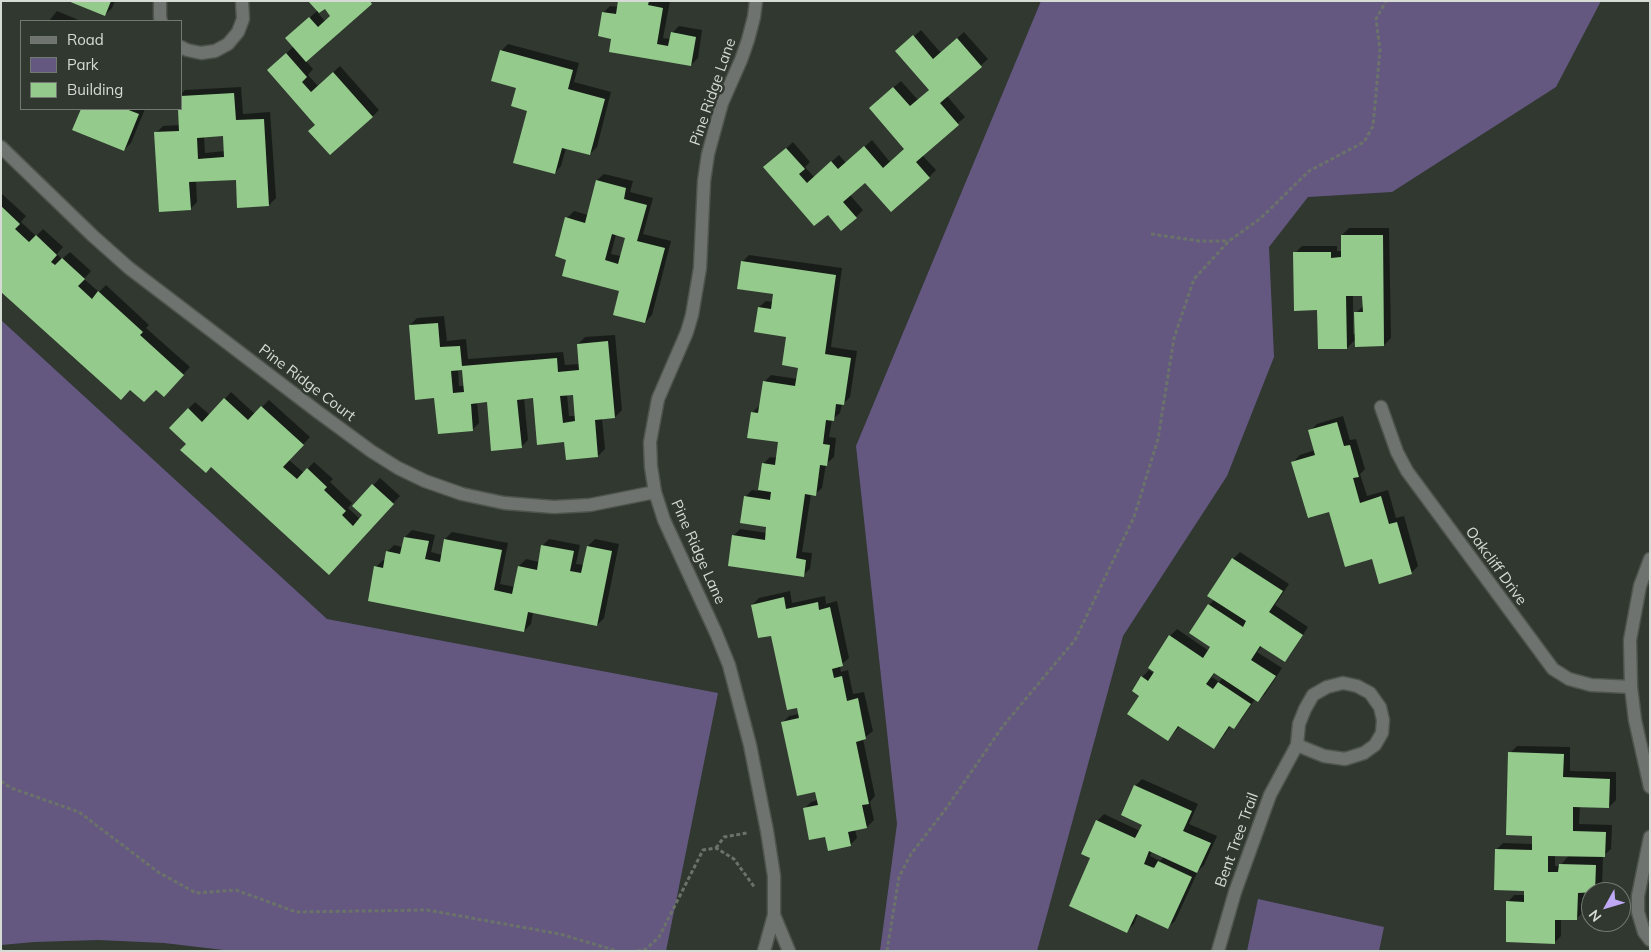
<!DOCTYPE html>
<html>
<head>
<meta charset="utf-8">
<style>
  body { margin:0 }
  #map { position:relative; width:1651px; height:952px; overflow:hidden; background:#30382f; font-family:Mulish,sans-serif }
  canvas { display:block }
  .frame { position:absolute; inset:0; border:2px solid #d6dbd5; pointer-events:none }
  .legend { position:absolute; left:20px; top:20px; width:162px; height:90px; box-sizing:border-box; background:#30382f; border:1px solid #727971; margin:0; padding:6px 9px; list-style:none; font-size:15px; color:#d6dbd5 }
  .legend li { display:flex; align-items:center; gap:10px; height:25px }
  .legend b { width:25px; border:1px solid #727971 }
  .north { position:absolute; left:1581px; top:882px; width:50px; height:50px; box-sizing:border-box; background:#30382f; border:1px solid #727971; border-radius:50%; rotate:231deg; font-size:14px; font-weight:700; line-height:20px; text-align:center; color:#d6dbd5 }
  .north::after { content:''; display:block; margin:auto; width:18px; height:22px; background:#bfa9f4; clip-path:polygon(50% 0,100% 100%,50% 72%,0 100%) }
</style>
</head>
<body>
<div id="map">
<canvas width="1651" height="952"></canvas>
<div class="frame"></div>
<ul class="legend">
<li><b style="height:6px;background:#6f736f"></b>Road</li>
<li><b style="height:14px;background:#645881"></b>Park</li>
<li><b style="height:14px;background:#94cb8c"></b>Building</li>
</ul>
<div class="north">N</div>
</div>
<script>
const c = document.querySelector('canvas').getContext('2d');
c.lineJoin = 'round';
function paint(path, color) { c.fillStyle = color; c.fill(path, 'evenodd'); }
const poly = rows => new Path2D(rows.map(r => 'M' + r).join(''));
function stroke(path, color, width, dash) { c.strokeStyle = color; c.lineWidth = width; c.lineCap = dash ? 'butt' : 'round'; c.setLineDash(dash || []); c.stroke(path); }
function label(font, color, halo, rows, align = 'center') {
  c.font = font + ' Mulish,sans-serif'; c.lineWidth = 5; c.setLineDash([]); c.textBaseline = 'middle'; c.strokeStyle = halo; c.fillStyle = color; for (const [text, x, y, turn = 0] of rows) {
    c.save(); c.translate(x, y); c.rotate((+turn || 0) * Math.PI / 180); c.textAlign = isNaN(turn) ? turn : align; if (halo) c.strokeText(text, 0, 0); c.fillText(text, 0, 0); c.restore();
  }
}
paint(poly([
  [1041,1,1601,1,1556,87,1392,192,1308,197,1269,247,1274,357,1227,476,1123,636,1037,951,880,951,897,824,856,446],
  [1,320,327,619,718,693,666,951,232,951,164,943,98,940,34,942,1,945],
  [1258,899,1384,927,1379,951,1247,951]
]), '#645881');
paint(poly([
  [71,1,115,1,112,8,105,15],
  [310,1,372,1,306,61,313,69,308,75,318,86,340,66,379,110,372,117,316,125,275,64,294,46,294,32,318,10],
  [325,7,332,15,325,21,318,13],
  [619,1,670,1,663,38,671,39,672,33,679,26,702,30,698,58,691,65,613,38,603,13,610,6,618,7],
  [57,11,81,21,49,21],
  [921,30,941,53,964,32,988,59,947,96,965,117,922,155,936,170,929,177,866,181,850,195,863,210,856,217,828,213,772,161,793,142,810,162,805,167,814,177,839,155,846,163,872,140,890,162,906,149,877,101,901,81,918,100,930,89,904,45],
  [508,44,579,63,574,82,611,92,597,147,590,154,566,148,561,166,555,173,529,110,501,51],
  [241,87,243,114,270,112,276,198,269,205,237,178,196,181,197,202,190,209,156,133,163,126,180,125,179,109,181,109,181,94,185,90],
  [224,135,225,151,205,153,204,136],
  [82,109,145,109,131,143,124,150,74,129],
  [604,174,633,181,630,192,653,198,643,234,671,241,652,315,645,322,621,290,568,259,567,218,574,211,588,215,597,180],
  [616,234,627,237,621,256,611,254],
  [1,193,26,216,21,222,36,236,43,229,63,247,57,254,62,259,70,252,91,271,84,279,99,292,106,285,149,325,146,328,190,367,171,388,156,388,1,290],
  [1349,228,1389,228,1391,338,1384,345,1356,339,1347,348,1319,309,1295,253,1302,246,1337,246,1337,251,1342,251,1342,235],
  [1353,295,1364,295,1363,306,1356,313,1356,334,1353,334],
  [749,255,842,268,831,347,857,351,850,397,843,404,842,404,840,413,832,420,829,437,836,438,834,457,826,464,822,488,815,494,811,494,802,552,812,553,810,569,803,575,733,536,740,529,767,533,768,526,745,497,752,490,759,491,763,464,770,457,777,458,780,441,752,413,759,406,764,382,771,375,798,379,799,367,788,336,759,307,766,301,773,302,774,293,742,262],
  [444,316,447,341,466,339,468,359,563,352,565,365,580,364,578,344,585,337,615,335,622,410,615,417,602,418,605,449,598,456,565,441,534,397,524,398,528,440,521,447,488,401,477,402,479,423,472,430,435,397,410,325,417,318],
  [458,369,463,369,464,386,459,386],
  [567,394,574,394,576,416,569,416],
  [231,392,255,414,269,400,310,437,289,460,304,473,314,462,333,479,330,482,352,503,348,508,360,519,364,515,354,506,380,478,400,496,336,566,188,444,188,409,195,402,210,415],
  [1343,416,1350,440,1356,439,1365,469,1360,474,1367,496,1388,490,1396,518,1404,516,1418,566,1411,573,1373,558,1329,510,1293,462,1300,455,1315,450,1310,431,1317,424],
  [412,530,435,535,431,552,442,555,445,539,452,532,508,543,500,584,515,587,519,566,526,559,539,562,542,546,549,539,580,545,576,564,584,565,588,546,595,539,619,544,604,618,597,625,533,612,531,624,524,631,376,567,383,560,386,561,387,552,394,545,403,547,405,537],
  [1240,552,1289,584,1275,605,1308,627,1291,654,1285,661,1262,646,1257,652,1282,668,1265,694,1258,701,1255,699,1241,720,1234,727,1231,725,1220,741,1213,748,1180,726,1168,740,1142,677,1149,670,1154,674,1170,636,1177,629,1209,651,1212,647,1209,605,1215,599,1209,596,1233,559],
  [1215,672,1223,678,1219,682,1212,677],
  [790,591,792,603,825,596,826,604,837,601,849,658,840,666,841,672,848,670,853,694,864,692,873,731,863,739,875,796,870,802,874,820,867,827,855,829,857,838,850,845,826,835,804,809,811,802,818,800,816,790,782,723,789,716,799,714,772,634,752,605,759,598],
  [1517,746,1570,747,1570,771,1616,772,1616,800,1609,807,1580,806,1579,824,1612,825,1611,849,1603,856,1602,885,1595,892,1584,892,1583,912,1576,919,1561,919,1561,936,1554,943,1508,902,1514,895,1525,895,1525,890,1496,850,1503,843,1533,844,1533,835,1510,753],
  [1555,855,1569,855,1560,866,1555,866],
  [1142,779,1198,804,1189,824,1217,836,1204,865,1198,871,1175,921,1168,927,1138,914,1134,924,1127,931,1092,858,1097,821,1104,814,1140,831,1143,824,1135,786],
  [1152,851,1164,857,1160,861,1150,856]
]), '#0007');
paint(poly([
  [68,1,111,1,105,16],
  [308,1,370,1,372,4,306,62,285,38,309,17,318,27,330,16,325,9,319,13],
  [618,1,649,1,648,5,663,8,657,44,668,46,671,32,696,37,691,66,609,52,611,39,598,36,602,12,616,14],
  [913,35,933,59,957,38,982,67,940,103,959,125,916,162,930,178,891,212,865,183,843,202,857,218,841,231,828,215,814,226,763,167,786,148,805,169,799,174,807,183,831,161,838,169,864,146,883,168,904,149,869,108,893,87,910,106,929,90,895,51],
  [500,50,573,70,568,89,605,99,590,155,562,148,555,174,513,163,527,111,511,106,516,88,491,81],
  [286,53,307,77,302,82,311,92,333,72,373,117,330,155,308,131,315,125,267,70],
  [234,93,236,120,264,119,269,206,237,208,236,180,189,182,191,210,159,212,154,132,179,131,178,109,181,109,181,96],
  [223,136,224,157,198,159,197,138],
  [81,109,126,109,139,114,124,151,72,130],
  [596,180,626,188,624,199,647,205,637,241,665,248,645,323,613,315,619,291,562,276,566,260,555,256,565,217,585,223],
  [612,234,625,238,618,264,605,260],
  [1,206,20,224,15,229,29,242,36,235,57,255,51,262,55,265,62,258,85,279,78,286,92,299,98,291,143,332,140,335,184,375,164,397,156,390,144,402,130,390,121,400,1,292],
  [1341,235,1383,235,1384,346,1355,347,1354,312,1363,312,1362,296,1346,296,1347,349,1318,349,1317,310,1294,311,1293,252,1331,252,1331,258,1341,257],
  [741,261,836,275,825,354,851,358,844,405,836,404,834,421,826,420,823,444,830,445,827,466,820,465,816,496,805,494,796,558,806,560,804,577,728,566,732,535,765,540,766,527,740,523,744,496,770,500,771,492,758,490,762,463,775,465,778,442,747,438,751,412,758,413,763,381,795,386,798,368,782,365,786,337,754,332,758,307,771,309,773,294,737,289],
  [438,323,440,347,460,346,462,366,557,358,558,372,579,370,577,344,608,341,615,418,595,420,598,457,566,460,564,442,537,445,533,398,517,400,522,448,491,451,487,402,471,404,473,431,438,434,434,398,415,400,409,325],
  [462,370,464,392,453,393,451,371],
  [573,395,575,421,563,423,560,396],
  [224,398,248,420,261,406,304,445,283,467,297,479,307,468,327,487,324,490,346,511,342,515,353,526,362,515,352,506,372,484,394,504,329,575,211,467,206,473,180,450,186,444,169,428,188,408,202,422],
  [1337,422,1344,446,1350,445,1359,477,1353,478,1360,503,1381,496,1389,524,1397,522,1412,574,1379,584,1372,559,1345,567,1329,512,1308,518,1291,462,1315,455,1308,430],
  [404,537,429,541,425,559,440,562,444,539,502,550,494,590,512,594,518,566,537,570,541,545,574,551,570,571,581,573,587,546,612,551,597,626,528,612,524,632,368,601,374,566,383,568,386,551,400,554],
  [1232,558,1283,591,1269,612,1303,635,1285,662,1260,646,1251,660,1276,676,1258,702,1214,673,1206,684,1213,689,1218,682,1251,704,1234,729,1229,726,1214,749,1178,726,1168,741,1127,714,1139,696,1132,691,1141,676,1148,681,1154,672,1148,668,1169,635,1203,658,1210,647,1189,633,1208,604,1243,627,1246,621,1207,596],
  [784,597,786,609,818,602,819,610,830,607,843,666,832,669,834,678,842,676,847,701,858,698,866,739,856,742,869,804,862,805,867,828,848,832,851,846,828,851,825,837,809,840,803,808,818,805,815,792,797,796,781,722,799,718,797,708,787,710,771,636,758,638,751,605],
  [1508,752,1564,754,1563,777,1610,779,1609,808,1573,807,1573,831,1606,832,1605,857,1548,856,1548,872,1558,872,1559,864,1596,865,1595,892,1578,893,1577,920,1555,920,1555,944,1506,942,1506,901,1524,902,1524,891,1494,890,1495,849,1532,850,1532,836,1506,835],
  [1134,785,1192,811,1183,831,1211,843,1197,873,1149,851,1144,864,1154,868,1158,861,1192,877,1168,929,1136,914,1127,933,1069,906,1090,858,1081,854,1096,820,1135,838,1142,825,1121,815]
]), '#94cb8c');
const minor = poly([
  [160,1,160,17,161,21],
  [756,1,754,17,748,40,741,60,722,103,708,154,704,181,700,268,692,315,687,332,658,399,650,442,651,467,655,492,664,520,716,633,729,665,750,745,767,831,774,876,774,915,764,951],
  [181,47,187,50,201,53,215,51,228,44,238,32,243,19,242,1],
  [1,147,93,236,129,268,318,412,371,451,398,468,425,481,462,494,504,503,554,507,590,505,655,492],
  [1381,407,1397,452,1407,471,1553,669,1569,679,1591,685,1631,687],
  [1650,559,1640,586,1630,640,1631,687,1635,720,1650,787],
  [1650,837,1638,896,1638,912,1644,932,1650,940],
  [774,915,789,951],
  [1218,951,1235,892,1270,795,1297,745,1299,724,1305,709,1313,695,1327,687,1343,683,1357,686,1370,693,1380,707,1383,720,1382,733,1375,745,1364,753,1345,759,1324,756,1297,745]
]);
stroke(minor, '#4e554d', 15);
stroke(poly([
  [1151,234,1200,241,1229,241],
  [1,781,11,788,79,812,158,872,196,893,236,890,296,912,427,910,560,934,617,951],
  [716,848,724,837,747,833],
  [1,950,3,951],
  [637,951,646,949,659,937,703,850,716,848,734,859,755,888],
  [887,951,899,877,911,854,945,810,1003,726,1075,640,1134,517,1158,439,1174,338,1194,279,1229,241,1261,218,1309,171,1364,142,1373,126,1380,50,1376,19,1386,1]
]), '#6b726a', 3, [4, 2.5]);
stroke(minor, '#6f736f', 12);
label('15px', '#d6dbd5', '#30382f', [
  ["Pine Ridge Lane",713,92,-71],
  ["Pine Ridge Court",307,383,37],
  ["Pine Ridge Lane",698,552,66],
  ["Oakcliff Drive",1496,566,54],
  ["Bent Tree Trail",1237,840,-70]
]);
</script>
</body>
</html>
